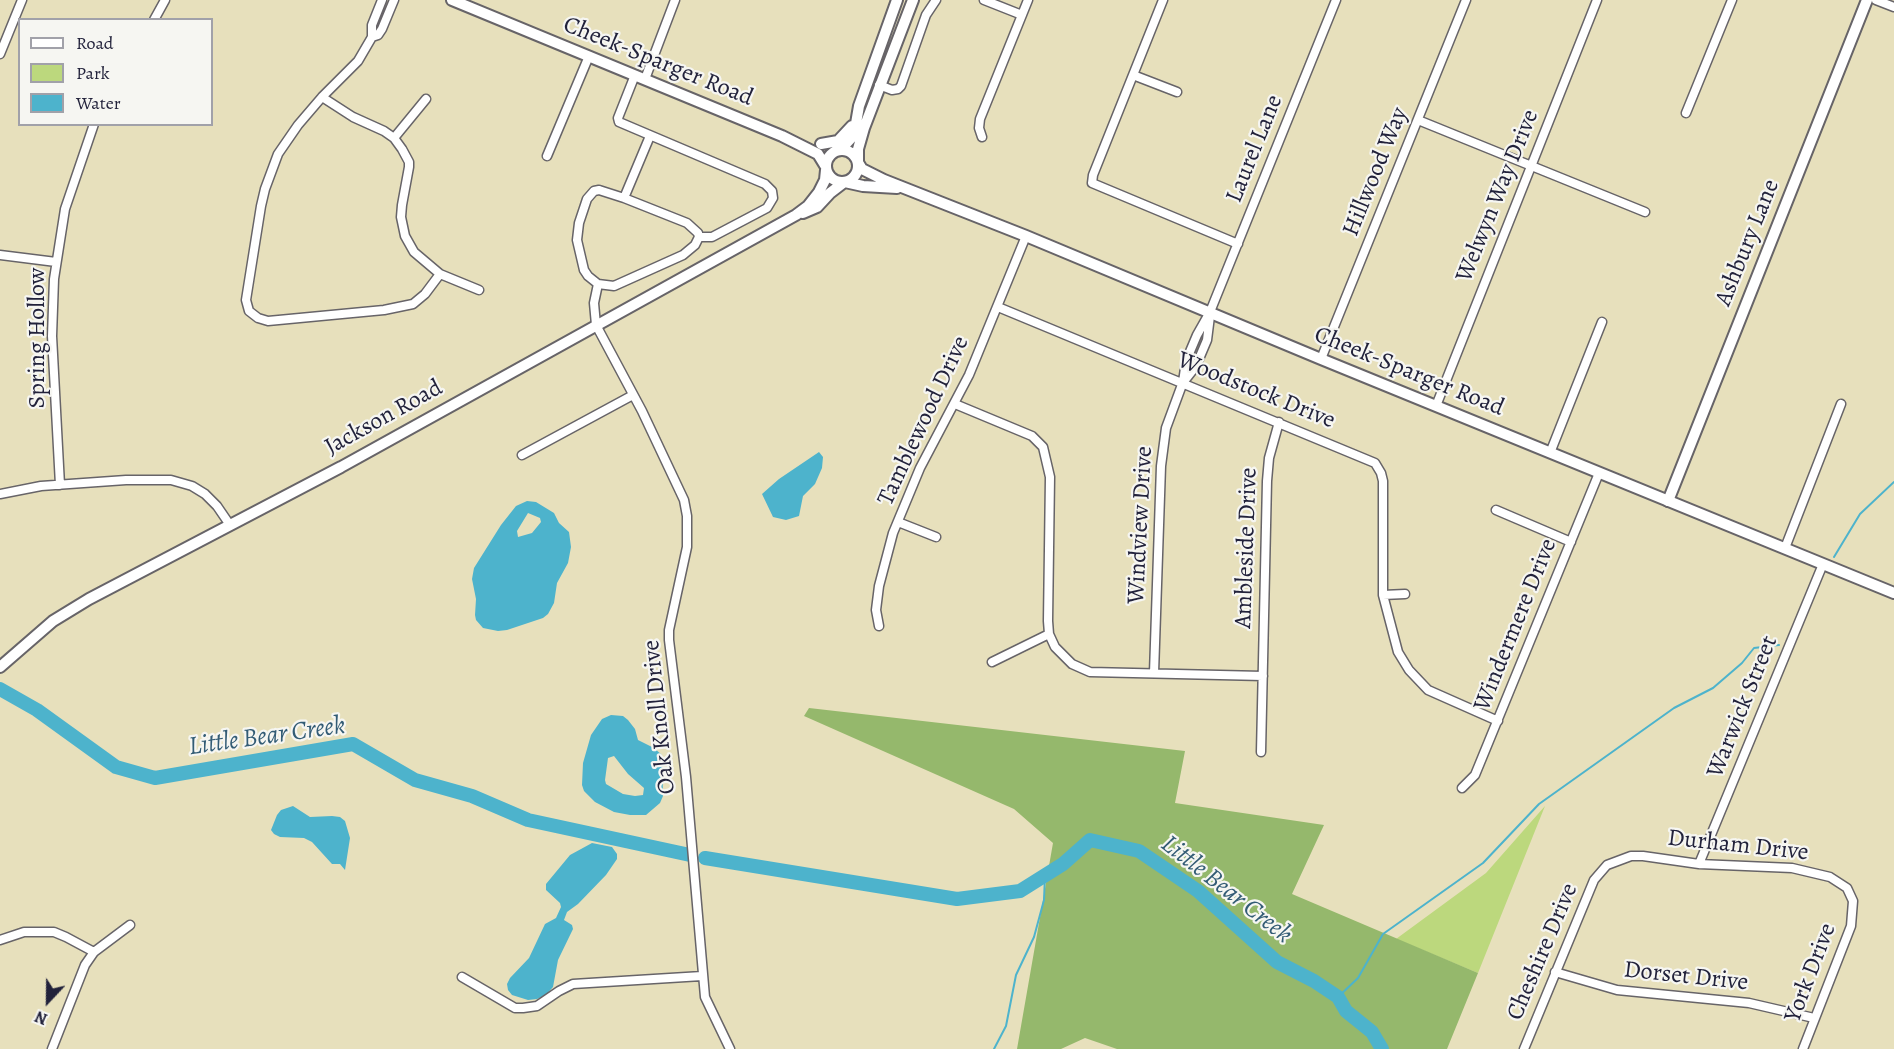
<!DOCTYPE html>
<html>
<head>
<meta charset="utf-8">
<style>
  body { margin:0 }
  #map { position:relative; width:1894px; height:1049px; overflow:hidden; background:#e7e0bc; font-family:Alegreya,serif }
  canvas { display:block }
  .legend { position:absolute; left:18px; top:18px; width:195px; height:108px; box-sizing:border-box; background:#f6f6f2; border:2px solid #a1a1a9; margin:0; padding:8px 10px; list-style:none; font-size:18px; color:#22223b }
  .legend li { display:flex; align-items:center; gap:12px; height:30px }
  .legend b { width:30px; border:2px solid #a1a1a9 }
  .north { position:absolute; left:18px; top:971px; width:60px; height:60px; -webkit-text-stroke:4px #f6f6f2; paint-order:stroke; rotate:202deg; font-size:16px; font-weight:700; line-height:24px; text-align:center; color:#22223b }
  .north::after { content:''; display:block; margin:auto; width:21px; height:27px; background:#22223b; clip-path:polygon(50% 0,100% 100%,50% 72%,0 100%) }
</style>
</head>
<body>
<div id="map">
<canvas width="1894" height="1049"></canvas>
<ul class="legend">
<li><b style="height:8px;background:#fff"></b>Road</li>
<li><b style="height:16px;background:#bcd87d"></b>Park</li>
<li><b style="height:16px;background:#4db3cc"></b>Water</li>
</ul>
<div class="north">N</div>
</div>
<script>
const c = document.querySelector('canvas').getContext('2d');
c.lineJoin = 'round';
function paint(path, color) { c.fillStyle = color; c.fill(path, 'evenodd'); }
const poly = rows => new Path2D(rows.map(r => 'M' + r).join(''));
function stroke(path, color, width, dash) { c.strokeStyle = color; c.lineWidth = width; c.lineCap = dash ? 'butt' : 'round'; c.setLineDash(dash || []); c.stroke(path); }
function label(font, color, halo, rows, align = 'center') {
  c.font = font + ' Alegreya,serif'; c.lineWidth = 4.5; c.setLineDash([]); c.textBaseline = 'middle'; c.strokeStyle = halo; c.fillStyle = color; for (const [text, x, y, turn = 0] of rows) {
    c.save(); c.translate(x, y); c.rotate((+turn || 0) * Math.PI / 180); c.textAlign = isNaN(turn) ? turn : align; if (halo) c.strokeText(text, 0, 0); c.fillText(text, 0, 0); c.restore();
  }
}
paint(poly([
  [1545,806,1478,973,1396,939,1486,873]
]), '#bcd87d');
paint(poly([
  [809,708,1185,751,1175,803,1324,825,1292,894,1478,973,1447,1049,1117,1049,1085,1038,1061,1049,1017,1049,1053,843,1014,809,804,716]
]), '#95b86c');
paint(poly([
  [819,452,823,457,822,468,815,484,803,496,799,516,786,520,773,517,762,494,779,479],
  [527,501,536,502,554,513,559,523,569,532,571,547,568,563,557,583,554,603,548,614,543,618,507,630,498,631,483,628,476,620,475,615,476,599,472,579,474,568,501,525,516,506],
  [528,513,540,518,541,522,532,533,518,537,517,531],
  [611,715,623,716,628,720,635,729,638,740,654,748,662,755,663,796,660,803,646,815,630,815,614,812,595,802,584,791,582,785,583,763,591,735,602,719],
  [614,756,628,774,644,788,643,795,635,796,623,794,606,784,605,780,608,758],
  [293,806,310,817,332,816,340,817,345,821,350,838,345,870,340,864,332,864,312,842,304,838,280,837,274,834,271,830,277,815,281,810],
  [592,843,612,847,617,854,617,859,606,875,578,904,567,912,564,920,572,925,573,929,558,960,553,987,546,995,537,999,528,1000,512,995,508,990,507,984,510,978,529,958,545,924,556,918,561,907,560,903,546,890,546,884,570,855]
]), '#4db3cc');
stroke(poly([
  [1834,557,1860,514,1894,482],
  [1338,997,1358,978,1383,934,1483,863,1539,804,1674,708,1713,688,1742,663,1754,648,1779,645],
  [994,1049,1006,1026,1016,975,1034,937,1044,900,1045,875]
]), '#4db3cc', 2);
stroke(poly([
  [0,689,37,710,116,767,155,778,353,744,415,780,472,796,528,820,690,855],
  [705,858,957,899,1020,891,1063,864,1090,840,1139,851,1198,891,1277,962,1314,981,1338,997,1346,1011,1372,1032,1382,1049]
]), '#4db3cc', 14);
const minor = poly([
  [394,0,382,29,378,35,372,37,358,61,322,97,298,125,278,154,265,189,261,206,246,300,249,311,258,318,268,321,384,310,413,304,425,294,440,274],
  [984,0,1022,15],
  [1163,0,1093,175,1092,183,1238,244],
  [1876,0,1894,7],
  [154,20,165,0],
  [372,37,372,25,382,0],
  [0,54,22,0],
  [635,75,618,118,619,122,765,184,772,191,773,198,767,208,712,237,699,237],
  [1133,75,1177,92],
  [645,79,675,0],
  [879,85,892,90,898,89,901,86,926,15,936,0],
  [322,97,353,117,384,131,394,138,402,149,409,162,409,167,402,205,401,217,405,236,414,252,440,274,479,290],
  [1686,113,1732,0],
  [1418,120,1645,212],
  [982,137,979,128,980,119,1028,0],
  [394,138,426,99],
  [547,156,589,56],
  [599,190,624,198,687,223,698,233,699,237,695,245,683,255,614,286,598,284,588,276,584,270,577,240,579,223,587,199,594,191,599,190],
  [624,198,650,136],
  [0,255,56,262],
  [598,284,594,303,596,325,642,411,684,500,687,516,687,547,669,630,669,640,686,777,705,997,730,1049],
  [998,307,1375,463,1381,473,1383,481,1383,595,1398,652,1409,670,1428,690,1498,721],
  [1321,359,1466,0],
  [1185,380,1196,366,1207,340,1210,316],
  [955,404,1032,436,1043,447,1050,477,1048,621,1049,634,1055,647,1072,664,1090,672,1263,676],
  [1436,406,1597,0],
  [1550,453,1602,322],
  [522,455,633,395],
  [60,485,52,336,54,279,65,209,94,124],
  [0,494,41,486,126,480,171,480,192,486,205,494,217,506,230,525],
  [1496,510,1571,542],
  [898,522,936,537],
  [1785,548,1841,404],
  [1383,595,1405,594],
  [879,626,876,610,879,586,893,533,920,468,969,375,1026,236],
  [992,662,1049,634],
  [1154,673,1161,466,1166,428,1183,382,1186,361,1197,335,1210,312,1336,0],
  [1261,752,1267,481,1269,458,1279,422],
  [1462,788,1475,775,1599,473],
  [1699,864,1823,564],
  [0,940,24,932,54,932,66,937,94,952],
  [1555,972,1617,990,1749,1003,1814,1018],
  [462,977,515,1008,523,1008,537,1006,559,991,573,984,702,976],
  [52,1049,85,965,94,952,130,925],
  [1524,1049,1594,880,1607,865,1631,856,1643,856,1699,864,1792,868,1830,877,1847,888,1853,901,1851,926,1803,1049]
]);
const tertiary = poly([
  [1668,501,1867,0]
]);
const secondary = poly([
  [452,0,782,136,818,154,826,167],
  [821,144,838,141,852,126],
  '826 166a16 16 0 1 1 32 0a16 16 0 1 1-32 0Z',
  [840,150,854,135,859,106,897,0],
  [858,162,858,149,864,128,913,0],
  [859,164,862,169,884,180,1026,236,1321,359,1894,593],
  [845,182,863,186,897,188],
  [803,213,817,207,830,193,843,183],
  [0,667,53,621,89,599,341,467,796,215,808,206,819,192,825,180,826,170]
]);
stroke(minor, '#676468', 11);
stroke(tertiary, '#676468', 14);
stroke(secondary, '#676468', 14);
stroke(minor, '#fff', 8);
stroke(tertiary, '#fff', 10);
stroke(secondary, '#fff', 10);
label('24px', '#22223b', '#f6f6f2', [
  ["Cheek-Sparger Road",658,62,22],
  ["Laurel Lane",1255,149,-68],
  ["Hillwood Way",1376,172,-68],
  ["Welwyn Way Drive",1498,196,-68],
  ["Ashbury Lane",1748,243,-68],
  ["Spring Hollow",38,338,-90],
  ["Cheek-Sparger Road",1409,372,22],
  ["Woodstock Drive",1256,391,22],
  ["Jackson Road",384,418,-29],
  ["Tamblewood Drive",924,421,-65],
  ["Windview Drive",1141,525,-87],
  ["Ambleside Drive",1247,548,-88],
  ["Windermere Drive",1516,625,-68],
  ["Warwick Street",1743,707,-68],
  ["Oak Knoll Drive",660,717,-96],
  ["Durham Drive",1738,846,6],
  ["Cheshire Drive",1543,952,-67],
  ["York Drive",1811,973,-69],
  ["Dorset Drive",1686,977,6]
]);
label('italic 26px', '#335c75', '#f6f6f2', [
  ["Little Bear Creek",267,737,-8],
  ["Little Bear Creek",1226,890,38]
]);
</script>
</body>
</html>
